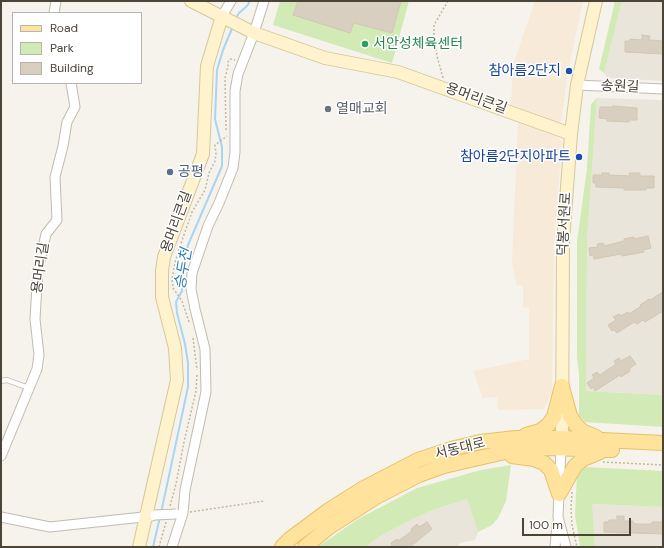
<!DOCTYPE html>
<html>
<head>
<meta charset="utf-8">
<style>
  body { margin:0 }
  #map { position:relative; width:664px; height:548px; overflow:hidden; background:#f6f3ec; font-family:"DM Sans",sans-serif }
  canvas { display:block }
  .frame { position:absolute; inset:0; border:2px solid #4b4439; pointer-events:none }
  .legend { position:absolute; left:12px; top:12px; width:130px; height:72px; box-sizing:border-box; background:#fff; border:1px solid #b7b4b0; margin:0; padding:5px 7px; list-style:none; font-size:12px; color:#4b4439 }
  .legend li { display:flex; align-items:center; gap:8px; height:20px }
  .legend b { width:20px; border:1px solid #b7b4b0 }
  .scale { position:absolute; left:522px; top:518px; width:109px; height:18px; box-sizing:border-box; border:2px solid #4b4439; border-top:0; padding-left:5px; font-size:12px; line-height:14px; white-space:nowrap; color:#4b4439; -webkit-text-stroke:3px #fff; paint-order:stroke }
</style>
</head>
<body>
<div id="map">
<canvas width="664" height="548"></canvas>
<div class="frame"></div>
<ul class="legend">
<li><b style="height:5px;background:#ffe39c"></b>Road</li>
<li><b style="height:11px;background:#d2eab5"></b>Park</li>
<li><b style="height:11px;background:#d8cfc1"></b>Building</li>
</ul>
<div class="scale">100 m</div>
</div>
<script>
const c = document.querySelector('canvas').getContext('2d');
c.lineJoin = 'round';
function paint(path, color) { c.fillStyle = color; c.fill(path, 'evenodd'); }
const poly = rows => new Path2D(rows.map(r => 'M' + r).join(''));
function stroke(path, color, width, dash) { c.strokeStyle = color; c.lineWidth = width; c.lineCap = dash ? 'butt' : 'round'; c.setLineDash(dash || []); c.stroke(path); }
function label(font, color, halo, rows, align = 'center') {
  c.font = font + ' "DM Sans","Noto Sans KR",sans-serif'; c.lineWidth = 3; c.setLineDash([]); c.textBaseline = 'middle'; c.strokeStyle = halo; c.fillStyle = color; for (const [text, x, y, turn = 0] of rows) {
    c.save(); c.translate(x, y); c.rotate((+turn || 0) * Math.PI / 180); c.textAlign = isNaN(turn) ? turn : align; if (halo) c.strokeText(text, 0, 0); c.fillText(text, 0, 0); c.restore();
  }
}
paint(poly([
  [622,1,663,1,663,81,608,78,604,73],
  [597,98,663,100,663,395,586,391,587,240],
  [467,499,478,532,475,540,460,543,458,547,365,547,382,535,407,522,430,511],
  [591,504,663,507,663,547,595,547]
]), '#eae5da');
paint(poly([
  [535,1,583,1,567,76,562,119,559,122,553,123,511,104,513,65],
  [518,121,555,136,561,140,562,144,554,243,552,391,544,409,498,410,497,397,483,398,473,371,529,359,529,308,523,307,523,286,516,285,512,261]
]), '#f7ead8');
paint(poly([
  [280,1,409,1,392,63,273,25],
  [615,1,622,1,604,73,599,69],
  [597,98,587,240,586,391,663,395,663,427,585,422,579,415,579,374,577,357,577,242,587,168,591,104],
  [511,465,506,501,498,518,492,525,478,532,467,499,430,511,407,522,382,535,365,547,318,547,358,519,417,488,481,470],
  [586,467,663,471,663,507,592,504,595,547,580,547,575,515,577,474]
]), '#d2eab5');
stroke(poly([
  [236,18,239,13,247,6,250,1],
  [161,513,188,387,188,363,185,344,177,313,176,302,182,291,182,267,188,245,222,166,222,147,215,119,217,70,223,50,233,26],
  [153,547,160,517]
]), '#a9d4f2', 2);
const building = poly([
  [298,1,401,1,392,33,354,23,350,33,293,15,298,1],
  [642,35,650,36,649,40,663,41,663,54,625,52,625,41,630,41,630,39,642,40,642,35],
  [613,106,637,108,637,120,629,120,629,122,607,121,607,119,599,118,600,107,613,107,613,106],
  [602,173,609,173,609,175,630,176,629,173,640,173,640,176,654,176,654,188,646,188,646,190,624,190,624,188,596,187,596,183,593,183,593,175,602,175,602,173],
  [648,236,651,248,643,250,644,252,622,256,621,254,594,259,593,255,590,256,589,248,598,247,597,244,603,243,604,246,624,241,624,239,634,237,634,239,648,236],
  [663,292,663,311,645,322,643,320,637,324,634,322,617,333,614,330,612,331,608,325,616,320,613,317,619,314,620,316,628,312,629,314,641,306,640,305,649,299,650,300,663,292],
  [630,356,636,364,629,369,630,371,621,377,620,375,595,391,593,387,591,389,587,383,594,378,592,375,597,372,600,375,616,364,614,361,619,358,621,361,630,356],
  [617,516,624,516,624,521,633,521,633,523,636,524,652,524,652,522,663,522,663,534,604,532,604,522,609,522,609,520,617,520,617,516],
  [427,522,432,529,410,547,390,547,392,545,391,543,397,539,398,541,412,531,411,529,417,524,419,527,427,522]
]);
paint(building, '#d8cfc1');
stroke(building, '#d3c7b4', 1);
const lane = poly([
  [1,381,7,380,29,388]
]);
const street = poly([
  [54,13,56,1],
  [222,16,231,1],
  [577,85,663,89],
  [561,449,558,517,566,547],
  [1,456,37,369,39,355,35,319,38,269,46,234,57,220,55,177,63,146,67,122,75,107,71,83],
  [1,517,50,527,152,516],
  [172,547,183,513,185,490,206,392,205,349,195,309,191,289,192,273,208,226,219,203,233,168,235,152,235,91,238,74,254,33,264,1],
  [555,547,557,524]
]);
const secondary = poly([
  [191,1,254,33,325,58,398,72,571,134],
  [562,447,563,241,571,134,577,85,596,1],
  [139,547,177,380,175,348,162,297,162,271,164,257,203,154,207,66,222,16]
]);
const primary = poly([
  [562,387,570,416,576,425,582,431,596,437],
  [526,435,540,431,548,425,554,417,562,386],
  [512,456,534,459,544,463,551,470,559,494],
  [559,494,575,466,583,459,600,452],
  [282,547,290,539,329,510,364,488,418,460,451,449,480,442,516,438,562,438,663,443],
  [305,547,329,527,376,497,419,475,444,466,518,449,549,448,612,450]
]);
stroke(lane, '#c2bbae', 6);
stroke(street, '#c2bbae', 11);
stroke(secondary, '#d6c79b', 14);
stroke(primary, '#e6c16a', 16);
stroke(poly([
  [443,78,437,56,434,35,434,25,448,1],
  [226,130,225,78,228,67,228,62,230,59,235,60],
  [189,322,182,301,173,288,172,279,175,263,180,246,192,212,205,190,209,173,215,161,216,154,215,145,227,136],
  [193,338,197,370],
  [603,462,663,465],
  [572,492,571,508,572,525,577,547],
  [170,506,176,484,184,442,196,391,197,375],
  [190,512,264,501],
  [159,547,166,522]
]), '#c4b79f', 1.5, [2, 2]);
stroke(lane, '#fff', 4.5);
stroke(street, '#fff', 9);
stroke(secondary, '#fff3cd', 12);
stroke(primary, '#ffe39c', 14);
const streetBridge = poly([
  [155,515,176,514]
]);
stroke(streetBridge, '#c2bbae', 11, []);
stroke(streetBridge, '#fff', 9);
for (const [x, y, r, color] of [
  [365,44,4,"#2e9e5b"],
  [569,71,4,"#1a4fb4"],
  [328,109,4,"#6b7280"],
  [579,157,4,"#1a4fb4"],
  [170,172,4,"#5c6f8a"]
]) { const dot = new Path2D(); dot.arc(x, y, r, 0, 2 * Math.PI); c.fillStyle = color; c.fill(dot); stroke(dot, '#fff', 1.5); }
label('14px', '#27864d', '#fff', [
  ["서안성체육센터",373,44]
], 'left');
label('14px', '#164399', '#fff', [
  ["참아름2단지",561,71],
  ["참아름2단지아파트",571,157]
], 'right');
label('14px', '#4b4439', '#fff', [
  ["송원길",620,87,3],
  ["용머리큰길",476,99,20],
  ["용머리큰길",177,222,-70],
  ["덕봉서원로",565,224,-87],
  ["용머리길",41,268,-82],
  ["서동대로",460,449,-14]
]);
label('14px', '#5b616d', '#fff', [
  ["열매교회",336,109]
], 'left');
label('14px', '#4e5e75', '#fff', [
  ["공평",178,172]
], 'left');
label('italic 15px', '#2e7ab2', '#fff', [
  ["승두천",184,269,-80]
]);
</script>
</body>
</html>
